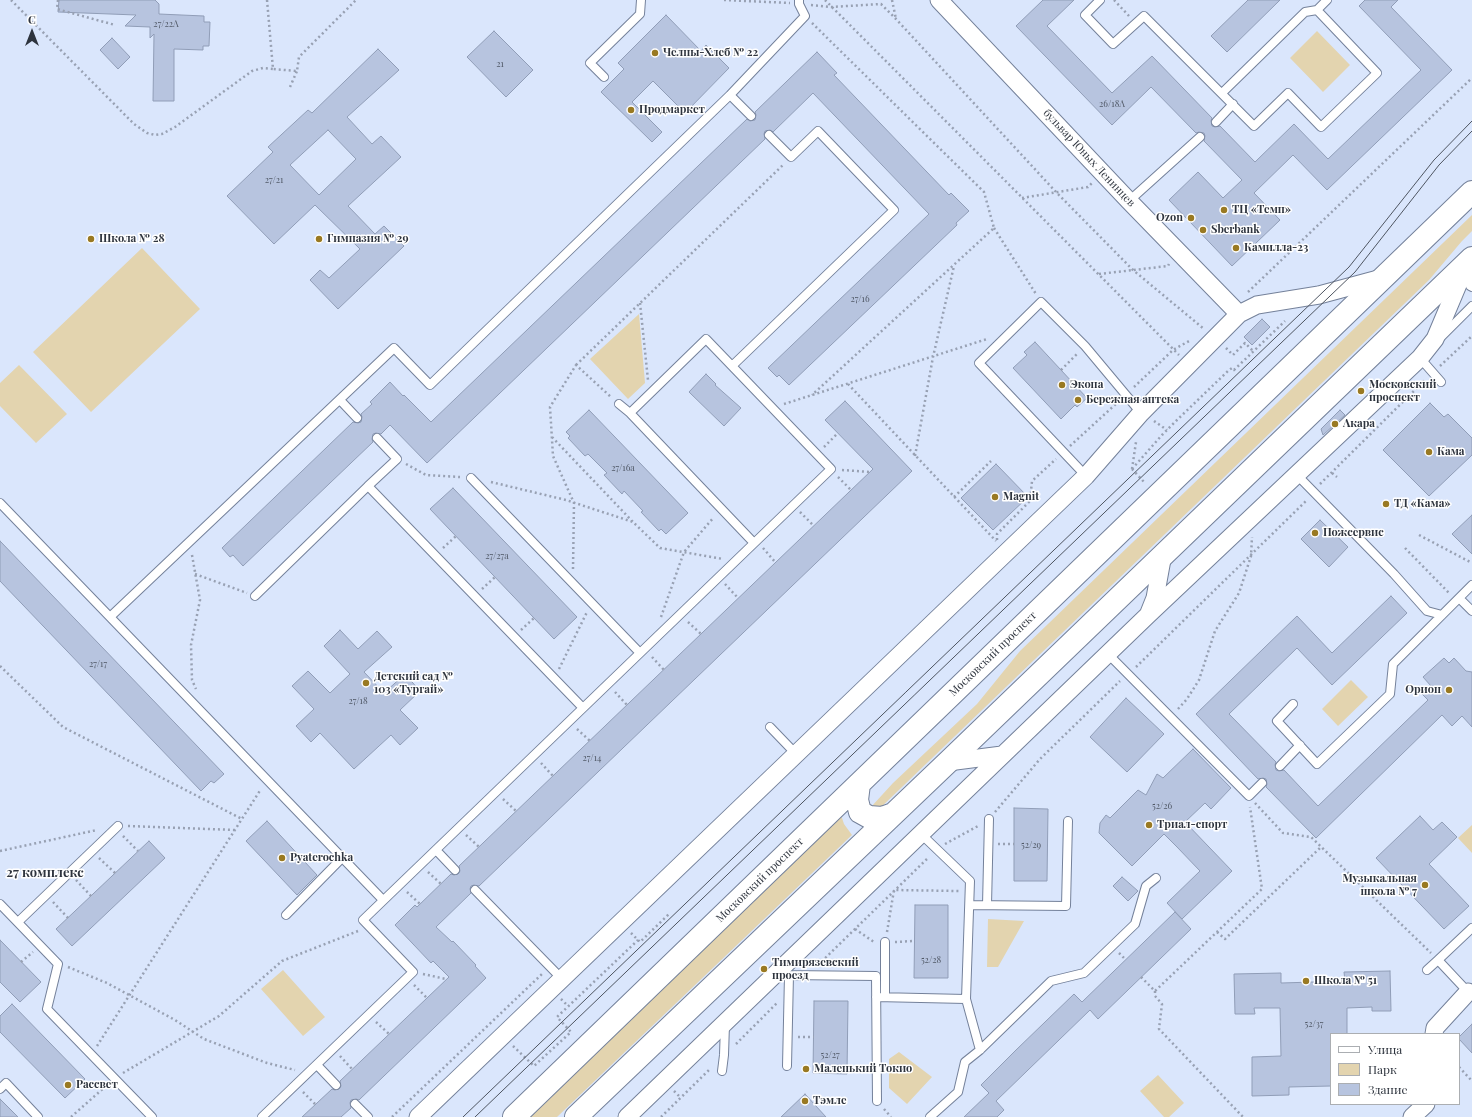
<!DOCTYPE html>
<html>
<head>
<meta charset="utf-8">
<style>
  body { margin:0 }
  #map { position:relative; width:1472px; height:1117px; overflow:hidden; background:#dae6fc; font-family:"Playfair Display",serif }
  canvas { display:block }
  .legend { position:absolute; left:1330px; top:1033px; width:130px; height:72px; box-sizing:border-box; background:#fff; border:1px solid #abaeb2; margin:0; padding:5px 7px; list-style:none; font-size:12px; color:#2e343e }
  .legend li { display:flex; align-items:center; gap:8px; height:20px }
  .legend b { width:20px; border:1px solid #abaeb2 }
  .north { position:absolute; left:12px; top:12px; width:40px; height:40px; -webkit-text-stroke:3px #fff; paint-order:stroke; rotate:0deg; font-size:11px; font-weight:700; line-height:16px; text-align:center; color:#2e343e }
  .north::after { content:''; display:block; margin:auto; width:14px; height:18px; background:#2e343e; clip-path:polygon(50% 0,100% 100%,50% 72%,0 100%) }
</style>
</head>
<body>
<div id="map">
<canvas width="1472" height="1117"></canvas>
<ul class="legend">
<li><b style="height:5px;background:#fff"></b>Улица</li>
<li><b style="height:11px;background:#e3d4af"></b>Парк</li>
<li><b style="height:11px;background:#b7c4df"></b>Здание</li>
</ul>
<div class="north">С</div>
</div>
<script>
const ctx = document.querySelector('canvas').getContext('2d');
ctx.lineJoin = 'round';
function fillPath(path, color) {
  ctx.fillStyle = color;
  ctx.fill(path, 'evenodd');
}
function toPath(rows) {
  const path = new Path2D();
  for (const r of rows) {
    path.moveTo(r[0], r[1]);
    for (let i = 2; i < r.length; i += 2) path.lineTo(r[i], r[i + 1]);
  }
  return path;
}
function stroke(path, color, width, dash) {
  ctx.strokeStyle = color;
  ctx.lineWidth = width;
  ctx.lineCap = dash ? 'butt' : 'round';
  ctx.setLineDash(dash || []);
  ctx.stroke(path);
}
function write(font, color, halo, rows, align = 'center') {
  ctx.font = font + ' "Playfair Display",serif';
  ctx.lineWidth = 3;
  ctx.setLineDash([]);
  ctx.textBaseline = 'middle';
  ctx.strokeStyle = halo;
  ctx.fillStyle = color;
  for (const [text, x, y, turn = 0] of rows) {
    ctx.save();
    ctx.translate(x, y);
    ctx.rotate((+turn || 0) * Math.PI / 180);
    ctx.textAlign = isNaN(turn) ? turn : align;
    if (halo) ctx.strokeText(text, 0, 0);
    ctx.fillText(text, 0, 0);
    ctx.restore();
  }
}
fillPath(toPath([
  [1317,31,1350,65,1323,92,1290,58],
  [1472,215,1472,231,1462,241,1429,280,875,813,871,807,893,783,977,704,1020,651],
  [142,248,200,309,91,412,33,352],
  [639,314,645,383,628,399,590,359],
  [19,365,67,414,36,443,0,406,0,383],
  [1351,680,1368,697,1338,726,1322,709],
  [841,815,844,824,852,835,557,1117,524,1117],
  [1472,825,1472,853,1458,838],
  [988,919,1024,921,998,967,987,967],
  [283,970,325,1017,303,1036,261,989],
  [899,1052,932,1077,907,1104,889,1088,889,1059],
  [1158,1075,1184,1103,1169,1117,1164,1117,1140,1091]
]), '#e3d4af');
const building = toPath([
  [59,0,155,0,159,4,159,14,204,16,204,22,210,22,209,46,203,46,203,50,174,49,174,101,153,101,154,34,150,38,150,27,125,26,136,15,58,12,59,0],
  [1043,0,1074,0,1047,26,1112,93,1152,56,1212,118,1211,121,1212,126,1215,127,1220,126,1255,162,1294,124,1328,159,1421,70,1359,6,1365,0,1398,0,1391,7,1452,70,1327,190,1293,155,1254,193,1280,220,1232,266,1169,200,1198,172,1223,198,1242,180,1204,141,1205,136,1204,133,1199,132,1196,133,1151,87,1112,125,1016,26,1043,0],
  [1248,0,1280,0,1227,52,1211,36,1248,0],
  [666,15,701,51,706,45,729,68,685,113,653,81,632,102,662,132,652,142,601,92,624,69,618,63,666,15],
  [494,31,533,70,506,97,467,57,494,31],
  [112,38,130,57,118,69,100,50,112,38],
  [378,49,399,70,347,117,372,144,381,136,401,157,348,206,375,234,384,226,404,246,338,309,310,280,320,270,329,278,360,249,315,205,274,244,227,196,273,152,268,147,308,110,312,113,378,49],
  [328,130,356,159,319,195,290,165,328,130],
  [817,52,837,73,834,75,949,195,951,193,969,211,956,223,957,225,789,385,779,375,777,377,768,368,929,214,813,93,773,132,770,130,765,131,764,134,765,139,427,463,390,425,381,434,376,433,373,434,372,439,373,442,243,566,233,555,230,557,222,548,353,422,358,423,361,422,362,417,361,414,372,404,370,402,390,382,403,396,404,395,431,422,747,119,750,121,755,120,756,115,755,112,817,52],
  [1262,319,1270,327,1252,345,1244,337,1262,319],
  [1035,342,1087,398,1077,407,1075,405,1061,419,1013,368,1027,355,1024,352,1035,342],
  [706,374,716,384,715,385,741,408,724,426,689,392,706,374],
  [845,401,912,471,479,886,474,885,471,886,470,889,471,893,436,927,452,942,453,941,476,965,475,966,486,978,359,1100,356,1099,351,1100,350,1103,351,1108,341,1117,302,1117,332,1089,335,1090,339,1089,341,1086,340,1081,449,977,433,961,431,963,395,925,415,905,417,907,451,874,454,875,458,874,460,871,459,866,873,469,825,420,845,401],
  [1430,403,1444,417,1448,414,1472,438,1472,455,1429,496,1383,450,1430,403],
  [589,410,688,513,666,534,661,529,659,531,641,512,643,511,624,491,622,494,604,475,607,473,588,454,585,456,568,438,570,436,566,432,589,410],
  [1340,410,1345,415,1323,435,1321,429,1340,410],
  [996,464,1028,497,993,530,961,498,996,464],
  [453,488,577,617,554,639,430,509,453,488],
  [1472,515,1472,554,1452,534,1472,515],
  [1320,520,1348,547,1329,567,1301,539,1320,520],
  [0,541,224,774,214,783,211,781,201,791,0,581,0,541],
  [1391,596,1407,613,1332,685,1297,648,1229,714,1276,762,1275,765,1276,770,1279,771,1284,770,1318,806,1428,700,1422,694,1431,686,1423,677,1444,658,1449,663,1454,658,1466,671,1472,672,1472,727,1462,716,1452,726,1442,715,1316,838,1266,787,1267,784,1266,779,1263,778,1258,779,1196,714,1297,616,1332,653,1391,596],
  [340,630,358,649,377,631,392,647,364,672,384,693,405,674,420,691,400,710,418,728,400,745,391,735,354,769,320,733,311,742,296,726,314,709,292,686,308,671,330,693,350,674,324,646,340,630],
  [1126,698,1164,734,1127,772,1090,737,1126,698],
  [1193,749,1231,788,1211,809,1205,803,1185,822,1232,871,1182,919,1167,903,1200,871,1177,847,1164,834,1132,866,1099,833,1100,823,1106,815,1110,818,1138,790,1146,795,1157,774,1163,778,1193,749],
  [1014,808,1048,809,1047,881,1014,881,1014,808],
  [1420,816,1433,830,1442,822,1457,837,1429,864,1469,906,1444,929,1376,858,1420,816],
  [267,821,317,875,297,895,246,841,267,821],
  [149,841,165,858,72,946,56,929,149,841],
  [1122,877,1138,891,1128,901,1113,886,1122,877],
  [915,905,948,905,948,978,914,978,915,905],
  [1175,912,1191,929,1098,1019,1090,1010,996,1101,1004,1110,997,1117,964,1117,989,1093,981,1085,1016,1050,1074,994,1082,1002,1175,912],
  [0,940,41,982,20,1002,0,982,0,940],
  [1390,971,1391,1011,1372,1011,1372,1007,1347,1008,1347,1034,1331,1034,1331,1086,1289,1087,1289,1095,1252,1096,1252,1057,1281,1056,1280,1008,1254,1008,1255,1014,1235,1014,1234,974,1281,973,1281,983,1345,981,1344,972,1390,971],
  [814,1001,848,1001,847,1074,813,1073,814,1001],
  [12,1004,85,1079,65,1098,0,1032,0,1016,12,1004],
  [1472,1024,1472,1053,1459,1039,1459,1037,1472,1024],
  [805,1094,826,1117,781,1117,805,1094],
  [0,1099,18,1117,0,1117,0,1099]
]);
fillPath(building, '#b7c4df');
stroke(building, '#909db7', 1);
const lane = toPath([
  [1100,0,1085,15,1113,44,1144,16,1254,126,1288,93,1321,127,1377,73,1317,10,1327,0],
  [604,77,590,63,640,14,641,0],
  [1222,93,1305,12,1317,10],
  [730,95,751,116],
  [1216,122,1233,104],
  [1129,201,1200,137],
  [1468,269,1470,286,1472,287],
  [1440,338,1472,306],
  [1422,356,1420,358,1441,382],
  [340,400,357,418],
  [619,404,630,413,754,543],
  [630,413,706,339,732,366],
  [377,438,397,459,368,486,583,708],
  [1297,475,1394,574,1427,611,1442,615],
  [1086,476,979,363,1041,302,1085,346,1141,413],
  [471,478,640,653],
  [0,503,383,900],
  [255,596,368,486],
  [1459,598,1472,611],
  [110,617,394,348,430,385,730,95,805,16,799,4,799,0],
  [1108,654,1249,796,1262,783],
  [1293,704,1277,721,1317,764,1390,694,1393,664,1472,585],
  [770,727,796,754],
  [1280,766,1300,745],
  [436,850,455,870],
  [475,890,562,979],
  [0,904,58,964,47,1009,152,1117],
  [970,905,1066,906,1068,821],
  [987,905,989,819],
  [286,915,342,858],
  [18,922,118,826],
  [1427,970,1438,960],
  [778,972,789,975,876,976,877,1101],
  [1469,993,1438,960,1472,928],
  [876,997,966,999,970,881,921,834],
  [885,997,885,942],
  [966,999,980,1050],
  [317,1065,336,1085],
  [787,1066,789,975],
  [722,1071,724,1055,725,1024],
  [0,1089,6,1083,38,1117],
  [355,1104,368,1117],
  [262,1117,413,972,363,920,831,469,732,366,894,210,818,131,791,157,769,135],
  [930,1117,958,1092,965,1062,980,1050,1051,981,1084,973,1135,924,1146,886,1156,878]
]);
const street = toPath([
  [939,0,1129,201,1239,314],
  [1149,613,1155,598,1163,554],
  [948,762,1002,755],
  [1434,1034,1435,1028,1468,992],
  [418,1117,1086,476,1141,413,1239,314,1257,305,1319,295,1382,278],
  [627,1117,1148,615,1420,358,1435,339,1465,268],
  [1412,1117,1426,1104]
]);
const secondary = toPath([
  [859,784,857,800,860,812,869,817,882,818,893,814],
  [514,1117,1472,192],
  [576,1117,948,762,1472,258]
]);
stroke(lane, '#74819a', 10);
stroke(street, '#74819a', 19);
stroke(secondary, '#74819a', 24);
stroke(toPath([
  [11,0,134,124,147,133,155,135,162,134,175,127,252,71,263,68,273,69],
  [58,0,57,9,115,25],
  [267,0,273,69,297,71,299,57,356,0],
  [724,0,790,3],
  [825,0,1179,355],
  [892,0,896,19],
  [1114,0,1129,16],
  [811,5,831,7,881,4,896,19,1056,192,1133,270,1204,329],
  [812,23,984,192,994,228,812,395],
  [290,87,297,71],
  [1022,198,1088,187,1092,183],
  [994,228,1036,294],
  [1099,274,1168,266,1169,264],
  [1248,292,1472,78],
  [640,303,648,380],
  [1226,348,1233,355,1245,343,1254,352],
  [576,365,784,164],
  [1440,366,1472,336],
  [1061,370,1077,354],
  [848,384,996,541],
  [1134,387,1173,350,1189,341],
  [784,404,987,339],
  [1154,421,1167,430],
  [552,437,633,522],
  [1070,446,1118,402],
  [824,447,838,433],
  [915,456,933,357,954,266],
  [406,464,426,475,460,477],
  [1132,469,1162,435,1177,420,1229,370,1232,368,1234,370,1285,321],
  [1132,469,1136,442],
  [1132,469,1144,482,1142,483],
  [842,470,870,472],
  [1332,473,1337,477],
  [838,477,851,490],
  [491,482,566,500,633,522,660,548,723,559],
  [1320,484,1426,379],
  [954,497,991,461],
  [800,512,814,526],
  [1419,535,1472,563],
  [997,540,997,534,1030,501,1032,481,1056,459],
  [443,548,456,536],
  [763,548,776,563],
  [1405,548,1450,594],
  [192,555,200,600,191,645,192,680,196,689],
  [573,569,574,503,553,456,550,407,576,365,611,397],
  [195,574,247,593],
  [725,584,738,598],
  [482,589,495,577],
  [661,617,684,552,714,517],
  [688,622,701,634],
  [521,630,534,618],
  [652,657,664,670],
  [0,666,63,727,242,819],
  [1136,667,1307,500],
  [559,669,587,612],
  [615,692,627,705],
  [1178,709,1187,699,1199,680,1215,631,1239,593,1251,556,1252,537],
  [577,729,590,741],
  [541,763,553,776],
  [503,799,516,811],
  [1255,803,1283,833,1311,837,1431,953],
  [995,812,1040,759,1120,681],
  [128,826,235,830],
  [466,835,479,847],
  [123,836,138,851],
  [945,844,978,826],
  [998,844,1014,844],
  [0,851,97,830],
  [99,858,115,873],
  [428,872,441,884],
  [76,880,91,896],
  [407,892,420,904],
  [53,902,68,918],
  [855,929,874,942],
  [887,932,894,890,959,891],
  [1217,932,1225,939,1321,847],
  [631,933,640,942,669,914],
  [895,942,914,941],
  [1119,953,1126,960],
  [21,962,33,952],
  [818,965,929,857],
  [68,967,107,983,175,1020,204,1039,267,1063,295,1070],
  [423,974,446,979],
  [1141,977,1155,991,1262,889,1250,807],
  [414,985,427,998],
  [1155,991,1155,996,1162,1004,1159,1029,1243,1117],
  [561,999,568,1006],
  [376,1022,389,1034],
  [798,1037,814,1037],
  [736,1044,778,1002],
  [97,1046,261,789],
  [513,1046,534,1066,571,1032,557,1017,638,940],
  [340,1056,352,1069],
  [1459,1067,1472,1081],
  [123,1073,219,1016,282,961,358,931],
  [674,1091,681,1098],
  [303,1092,315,1104],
  [884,1109,891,1117],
  [71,1117,106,1086],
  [392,1117,542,974],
  [661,1117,711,1068]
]), '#98a1b3', 2.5, [2, 3]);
stroke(lane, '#fff', 8);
stroke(street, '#fff', 17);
stroke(secondary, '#fff', 22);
stroke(toPath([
  [463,1117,1349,267,1434,160,1472,121],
  [475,1117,1355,272,1439,165,1472,131]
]), '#4e5561', 1);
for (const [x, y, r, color] of [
  [655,53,4,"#997922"],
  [631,110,4,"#997922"],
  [1224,210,4,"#997922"],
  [1191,218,4,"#997922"],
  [1203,230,4,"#997922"],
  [91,239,4,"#997922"],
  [319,239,4,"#997922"],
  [1236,248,4,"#997922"],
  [1062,385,4,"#997922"],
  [1361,391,4,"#997922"],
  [1078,400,4,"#997922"],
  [1335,424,4,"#997922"],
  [1429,452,4,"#997922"],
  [995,497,4,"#997922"],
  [1386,504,4,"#997922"],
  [1315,533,4,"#997922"],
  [366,683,4,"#997922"],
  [1449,690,4,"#997922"],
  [1149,825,4,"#997922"],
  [282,858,4,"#997922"],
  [1425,885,4,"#997922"],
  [764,969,4,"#997922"],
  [1306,981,4,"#997922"],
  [806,1069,4,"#997922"],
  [68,1085,4,"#997922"],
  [805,1101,4,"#997922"]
]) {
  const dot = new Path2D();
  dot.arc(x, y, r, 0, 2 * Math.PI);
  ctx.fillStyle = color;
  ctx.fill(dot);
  stroke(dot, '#fff', 1.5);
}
write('9px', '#505866', null, [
  ["27/22А",166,24],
  ["21",500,64],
  ["26/18А",1112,104],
  ["27/21",274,180],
  ["27/16",860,299],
  ["27/16а",623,468],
  ["27/27а",497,556],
  ["27/17",98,664],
  ["27/18",358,701],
  ["27/14",592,758],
  ["52/26",1162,806],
  ["52/29",1031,845],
  ["52/28",931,960],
  ["52/37",1314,1024],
  ["52/27",830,1055]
]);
write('bold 11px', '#2e343e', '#fff', [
  ["Челны-Хлеб № 22",663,53],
  ["Продмаркет",639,110],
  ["ТЦ «Темп»",1232,210],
  ["Ozon",1183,218,"right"],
  ["Sberbank",1211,230],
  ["Школа № 28",99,239],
  ["Гимназия № 29",327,239],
  ["Камилла-23",1244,248],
  ["Экона",1070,385],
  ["Московский",1369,385],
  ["проспект",1369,398],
  ["Бережная аптека",1086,400],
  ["Акара",1343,424],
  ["Кама",1437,452],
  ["Magnit",1003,497],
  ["ТД «Кама»",1394,504],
  ["Пожсервис",1323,533],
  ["Детский сад №",374,677],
  ["103 «Тургай»",374,690],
  ["Орион",1441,690,"right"],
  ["Триал-спорт",1157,825],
  ["Pyaterochka",290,858],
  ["Музыкальная",1417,879,"right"],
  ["школа № 7",1417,892,"right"],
  ["Тимирязевский",772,963],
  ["проезд",772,976],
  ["Школа № 51",1314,981],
  ["Маленький Токио",814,1069],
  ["Рассвет",76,1085],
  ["Тэмле",813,1101]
], 'left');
write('11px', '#2e343e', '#fff', [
  ["бульвар Юных Ленинцев",1089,158,47],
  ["Московский проспект",993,654,-44],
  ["Московский проспект",760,880,-44]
]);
write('bold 13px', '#2e343e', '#fff', [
  ["27 комплекс",45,873]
]);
</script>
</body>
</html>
